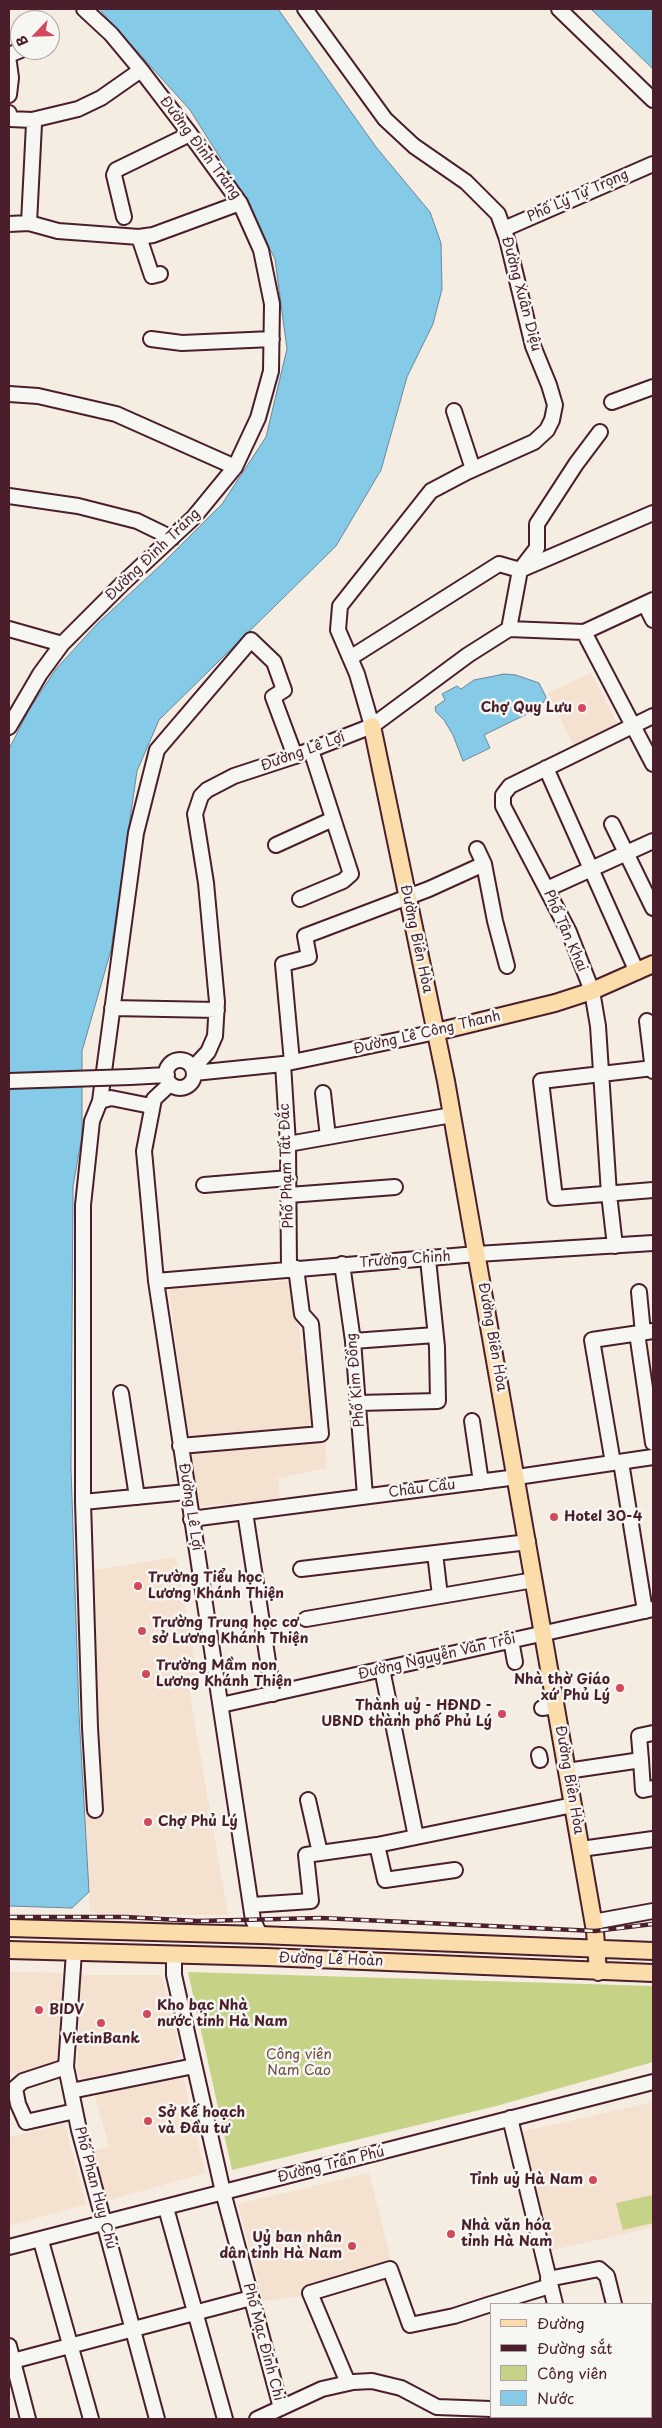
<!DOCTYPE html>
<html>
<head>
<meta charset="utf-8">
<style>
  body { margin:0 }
  #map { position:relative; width:662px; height:2428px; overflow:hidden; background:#f5ece2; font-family:"Playpen Sans",sans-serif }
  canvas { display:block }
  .frame { position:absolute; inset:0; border:10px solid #4a1f2b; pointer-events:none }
  .legend { position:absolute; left:490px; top:2303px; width:162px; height:115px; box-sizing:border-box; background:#f6f6f2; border:1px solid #b1a0a2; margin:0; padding:6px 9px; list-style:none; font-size:15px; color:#4a1f2b }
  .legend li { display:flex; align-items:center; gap:10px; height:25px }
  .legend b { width:25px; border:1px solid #b1a0a2 }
  .north { position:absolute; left:10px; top:10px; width:50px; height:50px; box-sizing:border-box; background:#f6f6f2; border:1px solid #b1a0a2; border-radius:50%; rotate:246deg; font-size:14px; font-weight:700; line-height:20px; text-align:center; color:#4a1f2b }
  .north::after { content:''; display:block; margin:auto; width:18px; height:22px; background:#d1495b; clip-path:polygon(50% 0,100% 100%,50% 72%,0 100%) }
</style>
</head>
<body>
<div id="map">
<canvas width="662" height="2428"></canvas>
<div class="frame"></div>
<ul class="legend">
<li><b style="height:6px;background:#fbddab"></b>Đường</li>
<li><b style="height:6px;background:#4a1f2b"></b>Đường sắt</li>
<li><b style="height:14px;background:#c6d286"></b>Công viên</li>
<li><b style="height:14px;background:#85cbe7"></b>Nước</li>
</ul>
<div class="north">B</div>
</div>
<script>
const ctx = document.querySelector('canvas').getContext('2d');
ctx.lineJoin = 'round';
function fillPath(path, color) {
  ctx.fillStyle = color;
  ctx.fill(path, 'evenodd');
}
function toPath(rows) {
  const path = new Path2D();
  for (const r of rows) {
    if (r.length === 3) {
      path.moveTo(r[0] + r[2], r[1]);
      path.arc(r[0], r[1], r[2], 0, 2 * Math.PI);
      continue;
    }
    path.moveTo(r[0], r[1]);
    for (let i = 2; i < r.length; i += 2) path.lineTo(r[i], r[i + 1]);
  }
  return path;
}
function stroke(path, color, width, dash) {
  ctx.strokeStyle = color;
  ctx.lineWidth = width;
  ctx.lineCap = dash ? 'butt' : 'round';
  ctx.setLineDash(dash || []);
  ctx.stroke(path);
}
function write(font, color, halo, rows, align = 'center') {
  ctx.font = font + ' "Playpen Sans",sans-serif';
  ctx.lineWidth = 5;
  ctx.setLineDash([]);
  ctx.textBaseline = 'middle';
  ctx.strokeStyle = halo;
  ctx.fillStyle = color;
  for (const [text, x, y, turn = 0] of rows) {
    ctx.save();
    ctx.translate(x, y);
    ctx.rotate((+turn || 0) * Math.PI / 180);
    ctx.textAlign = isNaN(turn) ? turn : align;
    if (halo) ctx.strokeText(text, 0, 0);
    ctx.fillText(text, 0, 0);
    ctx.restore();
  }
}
fillPath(toPath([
  [591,673,618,724,574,746,548,693],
  [293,1281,302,1356,320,1355,327,1468,278,1478,280,1499,195,1507,169,1286],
  [653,1336,653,1413,644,1337],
  [176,1557,199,1683,188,1685,228,1915,101,1915,90,1910,82,1758,97,1756,94,1570],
  [9,1972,62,1973,61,2060,22,2073,9,2073],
  [81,1975,162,1975,180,2054,174,2060,82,2079,77,2074],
  [183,2076,205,2173,106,2201,92,2151,109,2147,95,2096],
  [653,2102,653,2227,549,2251,521,2132],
  [65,2124,86,2204,9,2226,9,2137],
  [369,2173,396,2279,356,2289,263,2301,238,2204]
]), '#f4e1cf');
fillPath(toPath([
  [188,1972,653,1986,653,2062,496,2106,232,2170],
  [653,2195,653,2223,623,2230,616,2203]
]), '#c6d286');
const water = toPath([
  [99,9,278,9,376,147,430,212,441,243,442,289,433,324,407,377,381,470,336,546,159,720,137,771,111,950,82,1051,82,1136,73,1186,71,1467,79,1714,89,1892,72,1908,9,1906,9,749,29,710,56,669,98,623,163,563,222,504,266,437,287,349,275,259,236,183,190,110,99,9],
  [591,9,653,9,653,69,591,9],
  [504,674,516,675,539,683,546,697,544,702,537,709,484,735,490,748,463,761,453,735,444,720,436,712,435,707,445,700,442,694,457,686,461,689,474,680,504,674]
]);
fillPath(water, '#85cbe7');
stroke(water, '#6d869c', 1);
const minor = toPath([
  [305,9,385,119,414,146,466,182,498,214,507,239,533,346,549,385,555,405,552,420,547,430,534,442,467,472,431,491,340,606,338,630,357,674,372,726],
  [559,9,653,100],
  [9,55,21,50],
  [9,63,11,78,9,95],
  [9,113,10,119,32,120,34,124,29,223],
  [32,120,78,109,101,98,141,70],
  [124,217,114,175,116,170,190,134],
  [9,224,29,223,58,231,139,237,153,235,240,203],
  [504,229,653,164],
  [139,237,152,276,160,274],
  [151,339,182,343,272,339],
  [9,394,38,396,116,414,235,467],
  [612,402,653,387],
  [454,411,473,469],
  [9,496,78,506,137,521,172,538],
  [645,604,653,620],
  [9,629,62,644],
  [509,629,520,570,537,548,537,524,576,464,600,432],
  [584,632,653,764],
  [350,658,499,564,520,570,653,513],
  [9,727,40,674,62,644,123,583,194,517,235,467,258,418,271,371,272,304,261,250,240,203,190,134,141,70,111,34,84,9],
  [546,768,637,972],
  [612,824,653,908],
  [276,845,333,819],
  [477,849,484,864,495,921,507,966],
  [547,889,653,841],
  [300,899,343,881,351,874,311,750],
  [112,1008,217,1010],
  [647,1021,653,1071],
  [180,1074,14],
  [292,1062,283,964,309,957,305,936,429,889,484,864],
  [283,1064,288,1144,289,1268],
  [193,1068,208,1052,215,1036,217,1002,206,883,195,814,201,796,207,790,234,776,295,756,372,726,468,655,509,629,584,632,653,600],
  [653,1068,541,1081,555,1198,653,1190],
  [194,1073,283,1064,436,1032],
  [130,1077,167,1075],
  [170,1084,154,1099,144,1151,156,1281,253,1920,260,1935],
  [323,1093,328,1137],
  [100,1101,111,1098,151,1106],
  [288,1144,452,1115],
  [204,1185,289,1178],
  [289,1195,395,1187],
  [615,1246,609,1194,598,1026,592,991,569,932,503,806,503,795,510,786,653,716],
  [342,1264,353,1341,365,1496],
  [156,1281,477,1254,653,1243],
  [639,1292,643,1333],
  [637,1333,653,1443],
  [353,1341,435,1335],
  [121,1393,137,1497],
  [358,1403,438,1401,437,1347,428,1259],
  [472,1421,481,1482],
  [180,1446,321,1434,311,1324,302,1314,296,1268],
  [621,1462,645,1611],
  [613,1463,592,1340,653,1331],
  [83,1502,187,1492],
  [245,1512,273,1694],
  [191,1519,517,1477,653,1457],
  [435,1553,440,1596],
  [301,1569,528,1542],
  [306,1619,534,1580],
  [511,1640,515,1662],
  [382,1669,416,1837],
  [221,1705,653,1609],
  [542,1708,556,1706],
  [539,1755,540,1760],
  [641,1760,639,1736,653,1733],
  [567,1771,641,1760,643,1790,653,1788],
  [308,1800,320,1853],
  [95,1810,90,1728,83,1502,83,1205,92,1121,100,1101,136,833,157,750,251,640,274,662,284,690,273,697,295,756],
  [377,1845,385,1880,455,1870],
  [581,1849,653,1839],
  [252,1905,311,1901,306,1855,377,1845,573,1805],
  [593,1922,653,1911],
  [74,1952,66,2067,79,2130,157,2419],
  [174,1955,174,1975,223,2192,281,2408],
  [66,2067,23,2081,15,2088,18,2104,26,2122,75,2111],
  [71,2091,194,2066],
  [510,2118,555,2304],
  [166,2208,225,2419],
  [41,2241,91,2419],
  [9,2247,653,2082],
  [548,2279,599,2269,607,2276,614,2304],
  [491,2304,550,2286],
  [9,2346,28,2419],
  [651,2351,653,2350],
  [9,2362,251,2298],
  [348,2383,310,2293,390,2269,410,2325,454,2316,491,2304],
  [585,2417,586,2419],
  [257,2419,322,2389,353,2382,372,2381,401,2388,437,2407,491,2409]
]);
const major = toPath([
  [372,726,446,1081,595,1931,598,1972],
  [436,1032,555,1003,592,991,653,964],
  [9,1928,260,1935,653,1951],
  [9,1950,267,1957,653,1973]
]);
stroke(minor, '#4a1f2b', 18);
stroke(major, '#4a1f2b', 20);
stroke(minor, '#f6f6f2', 14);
stroke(major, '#fbddab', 16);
const rail = toPath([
  [9,1917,125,1917,198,1921,321,1918,595,1931,653,1924]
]);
stroke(rail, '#4a1f2b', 4.5);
stroke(rail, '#f6f6f2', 2.5, [8]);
const minorBridge = toPath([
  [9,1081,130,1077]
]);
stroke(minorBridge, '#4a1f2b', 18, []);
stroke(minorBridge, '#f6f6f2', 14);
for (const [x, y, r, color] of [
  [582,708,5,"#d1495b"],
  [554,1517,5,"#d1495b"],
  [138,1586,5,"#d1495b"],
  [142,1631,5,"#d1495b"],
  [146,1674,5,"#d1495b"],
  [620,1688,5,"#d1495b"],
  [502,1714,5,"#d1495b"],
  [148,1822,5,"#d1495b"],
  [39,2010,5,"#d1495b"],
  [147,2014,5,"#d1495b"],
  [101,2023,5,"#d1495b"],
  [148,2121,5,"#d1495b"],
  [593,2180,5,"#d1495b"],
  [451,2234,5,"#d1495b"],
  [352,2246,5,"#d1495b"]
]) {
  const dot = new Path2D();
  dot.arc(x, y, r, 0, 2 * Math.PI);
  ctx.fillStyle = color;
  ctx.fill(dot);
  stroke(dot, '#f6f6f2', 2);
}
write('14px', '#4a1f2b', '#f6f6f2', [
  ["Đường Đinh Tráng",200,148,53],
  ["Phố Lý Tự Trọng",578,196,-24],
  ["Đường Xuân Diệu",521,294,75],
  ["Đường Đinh Tráng",153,555,-44],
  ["Đường Lê Lợi",303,752,-20],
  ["Phố Tân Khai",565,931,66],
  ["Đường Biên Hòa",416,939,78],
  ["Đường Lê Công Thanh",427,1033,-13],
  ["Phố Phạm Tất Đắc",287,1166,-92],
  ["Trường Chinh",405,1260,-4],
  ["Đường Biên Hòa",492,1337,80],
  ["Phố Kim Đồng",356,1380,-95],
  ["Châu Cầu",422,1489,-7],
  ["Đường Lê Lợi",190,1507,81],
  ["Đường Nguyễn Văn Trỗi",437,1657,-13],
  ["Đường Biên Hòa",569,1780,80],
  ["Đường Lê Hoàn",331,1960,2],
  ["Đường Trần Phú",331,2165,-14],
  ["Phố Phan Huy Chú",95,2188,75],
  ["Phố Mạc Đĩnh Chi",263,2342,75]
]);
write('bold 14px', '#4a1f2b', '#f6f6f2', [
  ["Chợ Quy Lưu",572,708,"right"],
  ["Hotel 30-4",564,1517],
  ["Trường Tiểu học",148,1578],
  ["Lương Khánh Thiện",148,1594],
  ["Trường Trung học cơ",152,1623],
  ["sở Lương Khánh Thiện",152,1639],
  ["Trường Mầm non",156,1666],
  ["Lương Khánh Thiện",156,1682],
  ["Nhà thờ Giáo",610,1680,"right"],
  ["xứ Phủ Lý",610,1696,"right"],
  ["Thành uỷ - HĐND -",492,1706,"right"],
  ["UBND thành phố Phủ Lý",492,1722,"right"],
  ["Chợ Phủ Lý",158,1822],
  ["Kho bạc Nhà",157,2006],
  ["nước tỉnh Hà Nam",157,2022],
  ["BIDV",49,2010],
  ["VietinBank",101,2039,"center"],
  ["Sở Kế hoạch",158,2113],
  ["và Đầu tư",158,2129],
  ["Tỉnh uỷ Hà Nam",583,2180,"right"],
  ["Nhà văn hóa",461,2226],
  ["tỉnh Hà Nam",461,2242],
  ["Uỷ ban nhân",342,2238,"right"],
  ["dân tỉnh Hà Nam",342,2254,"right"]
], 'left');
write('14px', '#694c42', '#f6f6f2', [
  ["Công viên",299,2055],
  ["Nam Cao",299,2071]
]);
</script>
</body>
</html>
